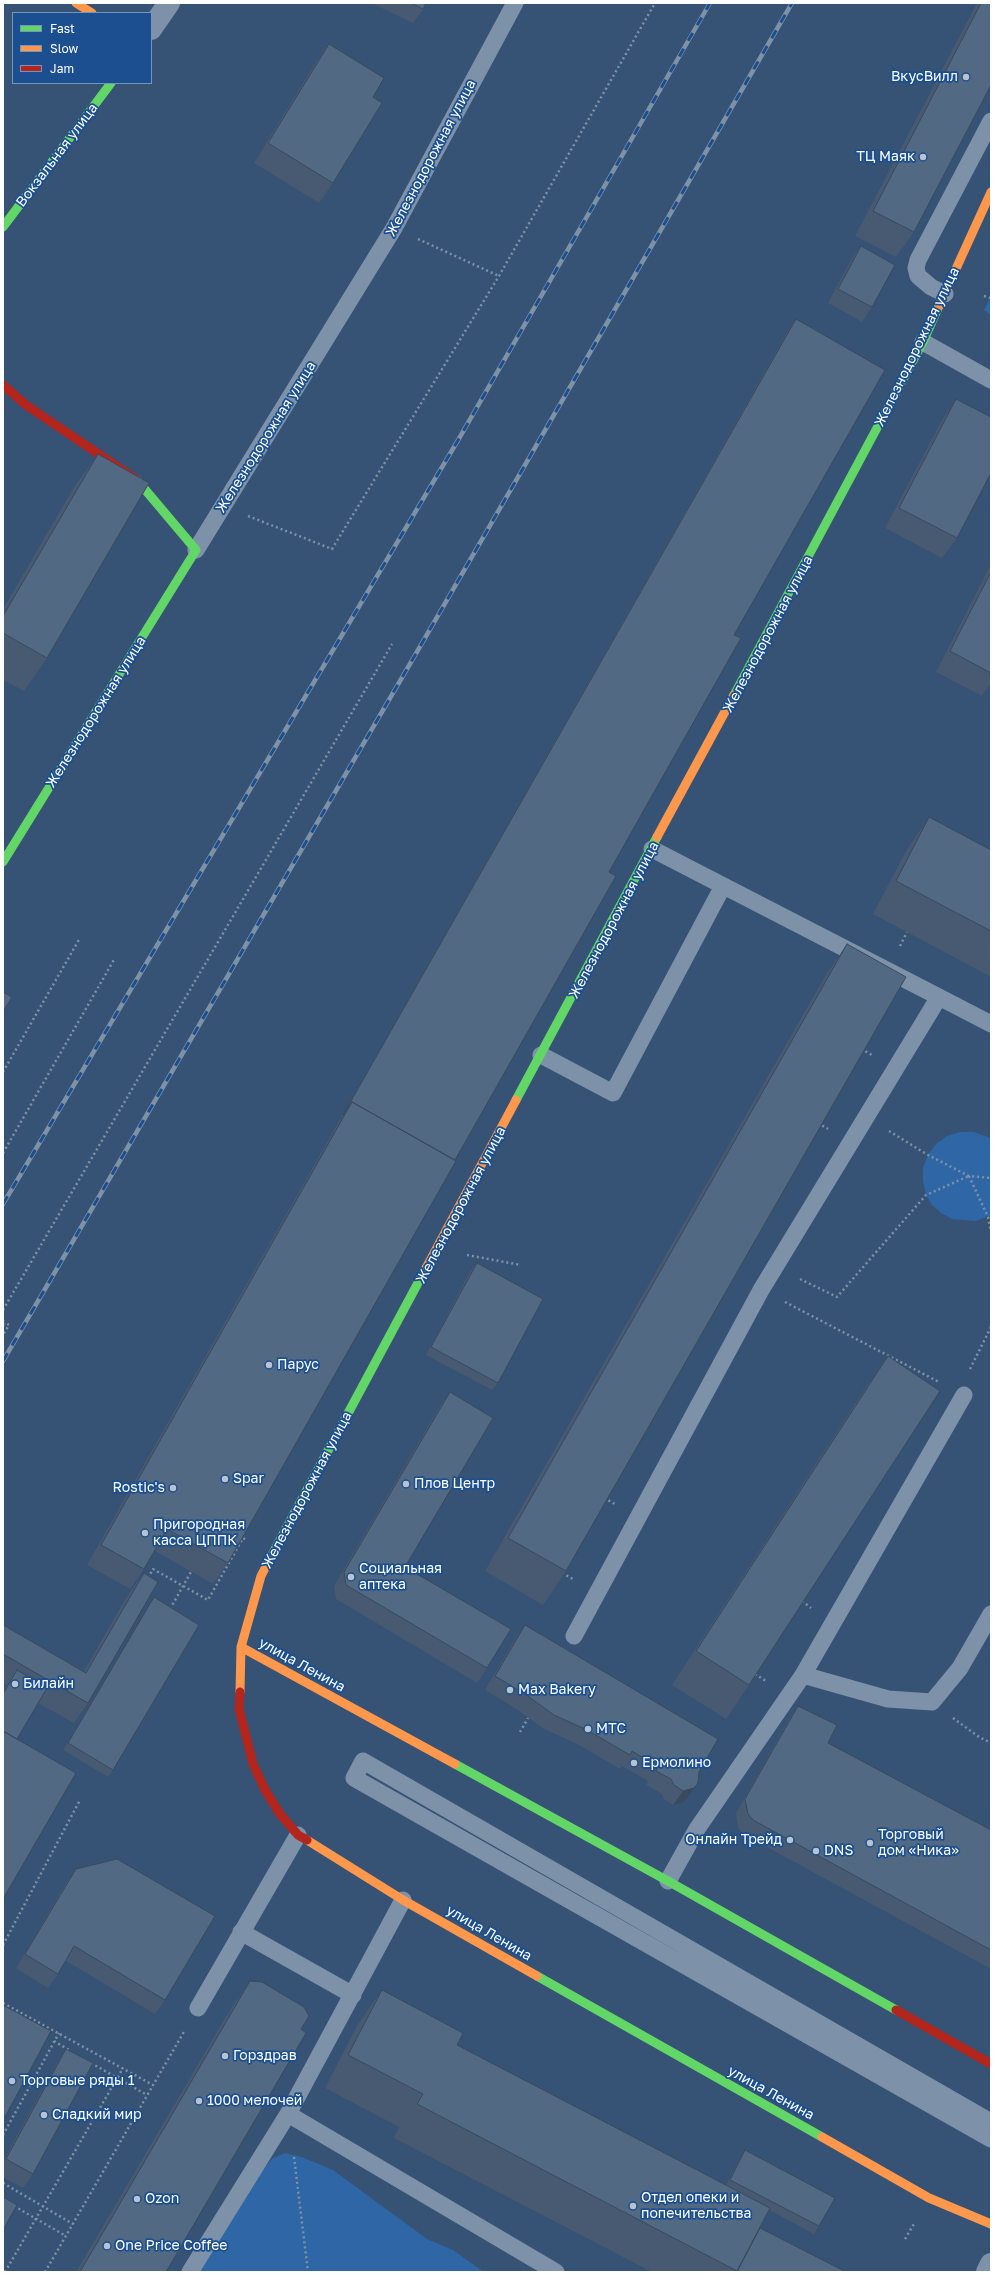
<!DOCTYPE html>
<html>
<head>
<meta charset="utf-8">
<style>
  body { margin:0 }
  #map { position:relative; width:994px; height:2275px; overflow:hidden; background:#365274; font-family:"Golos Text",sans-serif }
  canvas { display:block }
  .frame { position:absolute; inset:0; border:4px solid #fff; pointer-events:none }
  .legend { position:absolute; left:12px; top:12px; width:140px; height:72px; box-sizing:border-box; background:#1b4f8f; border:1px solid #7695bc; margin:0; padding:5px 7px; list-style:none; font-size:12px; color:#fff }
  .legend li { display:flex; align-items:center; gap:8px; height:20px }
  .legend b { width:20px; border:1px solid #7695bc }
</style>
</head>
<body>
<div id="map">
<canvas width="994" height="2275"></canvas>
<div class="frame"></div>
<ul class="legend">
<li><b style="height:5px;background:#63d668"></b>Fast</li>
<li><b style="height:5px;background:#ff974d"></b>Slow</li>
<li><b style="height:5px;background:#b3261e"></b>Jam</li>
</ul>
</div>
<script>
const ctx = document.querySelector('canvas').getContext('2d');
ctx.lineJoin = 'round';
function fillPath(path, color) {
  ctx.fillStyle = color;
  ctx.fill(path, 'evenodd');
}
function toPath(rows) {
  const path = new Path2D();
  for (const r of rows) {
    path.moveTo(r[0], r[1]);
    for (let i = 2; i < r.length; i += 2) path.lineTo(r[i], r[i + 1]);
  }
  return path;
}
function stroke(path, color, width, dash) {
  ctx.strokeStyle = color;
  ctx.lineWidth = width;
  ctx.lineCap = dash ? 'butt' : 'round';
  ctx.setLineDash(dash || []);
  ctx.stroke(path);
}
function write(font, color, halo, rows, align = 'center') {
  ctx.font = font + ' "Golos Text",sans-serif';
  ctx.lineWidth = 3.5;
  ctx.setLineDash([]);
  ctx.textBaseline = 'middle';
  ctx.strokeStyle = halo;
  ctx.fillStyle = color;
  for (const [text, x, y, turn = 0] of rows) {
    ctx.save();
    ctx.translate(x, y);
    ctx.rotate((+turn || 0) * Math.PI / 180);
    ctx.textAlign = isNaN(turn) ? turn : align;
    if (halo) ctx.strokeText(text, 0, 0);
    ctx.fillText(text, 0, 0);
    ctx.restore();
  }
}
fillPath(toPath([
  [991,296,991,315,984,310],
  [960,1132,974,1132,991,1138,991,1215,976,1221,952,1219,941,1213,932,1205,926,1195,923,1181,923,1168,928,1155,936,1144,947,1136],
  [285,2153,302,2157,333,2170,427,2239,453,2250,484,2272,200,2272,259,2174,273,2158]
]), '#2f66a5');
stroke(toPath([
  [418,239,499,276],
  [984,296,991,298],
  [248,516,332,549,499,276,655,3],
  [900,946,907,932],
  [861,1049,872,1055],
  [3,1072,80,938],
  [818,1123,828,1129],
  [889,1131,928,1155,969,1176,991,1178],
  [3,1153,115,958],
  [969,1176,988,1217,991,1232],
  [467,1255,521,1265],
  [800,1279,837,1297,926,1195,969,1176],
  [785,1302,939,1382],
  [3,1310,392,644],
  [3,1321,9,1325,3,1335],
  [970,1369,991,1327],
  [604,1498,615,1504],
  [562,1573,573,1579],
  [148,1578,153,1569,208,1600,243,1538,246,1540],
  [802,1601,811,1608],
  [170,1609,191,1572],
  [755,1674,766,1681],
  [953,1718,979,1737,991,1743],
  [520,1732,528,1718],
  [3,1945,80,1800],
  [3,2003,153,2085],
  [54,2041,69,2050],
  [91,2063,147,2095],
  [3,2135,59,2033],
  [294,2157,308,2272],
  [3,2183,73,2224],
  [14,2206,66,2236],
  [905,2239,914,2224],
  [5,2272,123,2068],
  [45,2272,185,2030]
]), '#7d92a8', 2.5, [2, 3]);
stroke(toPath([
  [945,294,931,287,918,276,916,268,918,260,991,121],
  [923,342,991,380],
  [196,550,394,228,515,3],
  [939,997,991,1024],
  [541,1055,613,1093,723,886],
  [574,1636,761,1290,939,997,652,849],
  [803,1675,888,1699,932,1702,960,1668,991,1614],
  [668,1881,697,1829,803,1675,964,1395],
  [241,1932,353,1995],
  [198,2008,298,1835],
  [288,2114,556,2272],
  [991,2122,363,1761,354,1778,991,2139],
  [190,2272,288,2114,403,1900]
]), '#7d92a8', 17);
stroke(toPath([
  [151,29,169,3],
  [987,2272,991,2264]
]), '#7d92a8', 22);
stroke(toPath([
  [3,227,111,83],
  [734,695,923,342,939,306],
  [3,862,196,550,137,480],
  [516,1100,657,837],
  [272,1555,426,1268],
  [455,1764,668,1881,896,2010],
  [537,1976,822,2137]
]), '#63d668', 9);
stroke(toPath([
  [76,3,92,13],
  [939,306,991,192],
  [657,837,734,695],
  [426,1268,516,1100],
  [241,1647,455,1764],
  [240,1692,241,1647,261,1576,272,1555],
  [307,1840,403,1900,537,1976],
  [822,2137,929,2198,991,2224]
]), '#ff974d', 9);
stroke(toPath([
  [3,385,26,405,137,480],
  [240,1692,239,1709,253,1764,265,1790,280,1814,298,1835,307,1840],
  [896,2010,991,2064]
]), '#b3261e', 9);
const rail = toPath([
  [3,1204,457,442,710,3],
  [3,1361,414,657,792,3]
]);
stroke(rail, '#7e92a7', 4.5);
stroke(rail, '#1b4f8f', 3, [9]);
fillPath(toPath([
  [371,3,426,3,423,9,413,23],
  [977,3,991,3,914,232,896,257,855,236],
  [329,44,373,97,333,183,319,203,254,163,314,65],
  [861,246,872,307,862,322,828,303,851,260],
  [796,319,734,635,609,872,455,1160,228,1563,213,1584,155,1551,144,1569,130,1589,87,1565,790,327],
  [956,399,957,538,942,558,885,528,942,420],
  [98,454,47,658,24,691,3,680,3,609,74,487],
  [991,564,991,683,982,696,936,672],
  [929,817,991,850,991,977,873,914,906,851],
  [847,944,566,1571,543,1605,485,1571,824,978],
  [477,1263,498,1383,492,1390,426,1355,471,1270],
  [888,1356,749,1685,726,1719,672,1685,864,1390],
  [450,1392,405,1567,487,1668,477,1683,336,1599,334,1586,440,1406],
  [144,1573,88,1703,74,1723,38,1703,17,1739,3,1899,3,1691,7,1685,3,1682,3,1625,84,1671,129,1593],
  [154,1597,113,1770,108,1777,63,1750,149,1605],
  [525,1625,699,1772,688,1797,684,1802,673,1805,664,1799,662,1794,646,1785,648,1781,622,1766,620,1769,577,1744,544,1729,515,1708,485,1690,515,1639],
  [798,1706,828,1743,991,1830,991,1969,743,1834,738,1828,736,1813,788,1721],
  [76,1869,165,2000,155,2014,66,1961,58,1974,48,1988,16,1968,66,1883],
  [250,1981,301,2029,166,2272,76,2272,227,2015],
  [382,1990,457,2045,726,2185,740,2158,745,2150,819,2226,814,2234,769,2210,760,2228,846,2272,652,2272,394,2138,399,2127,325,2088,358,2024],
  [66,2049,33,2174,23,2188,3,2177,3,2161,57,2063]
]), '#475a72');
fillPath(toPath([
  [698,1783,684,1802,673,1805,683,1791]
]), '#394a5c');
const building = toPath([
  [411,3,426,3,423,9,411,3],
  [981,3,991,3,991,85,914,232,873,211,981,3],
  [329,44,384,78,373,97,382,103,333,183,268,143,329,44],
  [861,246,895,265,872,307,838,289,861,246],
  [796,319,885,370,734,635,741,638,609,872,616,876,455,1160,352,1102,343,1115,796,319],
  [956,399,991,417,991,473,957,538,899,508,956,399],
  [98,454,149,483,47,658,3,633,3,616,98,454],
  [991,572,991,673,950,651,991,572],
  [929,817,991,850,991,931,896,881,929,817],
  [847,944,906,977,566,1571,508,1538,847,944],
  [3,992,12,997,3,1012,3,992],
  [352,1102,456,1161,228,1563,167,1529,144,1569,101,1545,352,1102],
  [477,1263,543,1299,498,1383,431,1347,477,1263],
  [3,1321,7,1323,3,1331,3,1321],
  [888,1356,940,1391,749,1685,696,1651,888,1356],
  [450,1392,493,1418,405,1567,511,1629,487,1668,346,1585,344,1572,450,1392],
  [144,1573,158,1582,88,1703,3,1654,3,1625,86,1673,144,1573],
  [154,1597,199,1625,113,1770,68,1743,154,1597],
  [525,1625,718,1739,699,1772,698,1783,694,1788,683,1791,674,1785,671,1779,656,1771,658,1767,632,1751,630,1755,587,1730,554,1715,525,1694,495,1676,525,1625],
  [17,1670,47,1688,17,1739,3,1731,3,1694,17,1670],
  [798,1706,837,1725,828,1743,991,1830,991,1950,753,1820,748,1814,745,1799,798,1706],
  [3,1731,76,1773,3,1899,3,1731],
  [117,1859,215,1916,165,2000,74,1946,58,1974,25,1954,76,1869,117,1859],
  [250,1981,262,1982,304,2007,309,2016,301,2029,306,2033,166,2272,80,2272,250,1981],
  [382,1990,463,2033,457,2045,770,2208,737,2271,417,2104,423,2094,348,2055,382,1990],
  [3,2005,51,2031,5,2117,3,2115,3,2005],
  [66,2049,93,2063,33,2174,6,2159,66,2049],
  [745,2150,835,2198,819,2226,730,2180,745,2150],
  [3,2197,17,2205,3,2230,3,2197],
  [760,2228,846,2272,737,2272,760,2228]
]);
fillPath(building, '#526984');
stroke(building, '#394a5c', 1);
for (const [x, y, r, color] of [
  [966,77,4,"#b9c2ce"],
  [923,157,4,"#b9c2ce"],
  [269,1365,4,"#b9c2ce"],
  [225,1479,4,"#b9c2ce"],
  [406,1484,4,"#b9c2ce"],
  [173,1488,4,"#b9c2ce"],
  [145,1533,4,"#b9c2ce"],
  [351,1577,4,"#b9c2ce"],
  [15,1684,4,"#b9c2ce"],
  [510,1690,4,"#b9c2ce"],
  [588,1729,4,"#b9c2ce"],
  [634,1763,4,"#b9c2ce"],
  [790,1840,4,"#b9c2ce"],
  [870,1843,4,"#b9c2ce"],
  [816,1851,4,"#b9c2ce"],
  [225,2056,4,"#b9c2ce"],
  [12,2081,4,"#b9c2ce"],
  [199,2101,4,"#b9c2ce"],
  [44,2115,4,"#b9c2ce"],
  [137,2199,4,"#b9c2ce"],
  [633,2206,4,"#b9c2ce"],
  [107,2246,4,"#b9c2ce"]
]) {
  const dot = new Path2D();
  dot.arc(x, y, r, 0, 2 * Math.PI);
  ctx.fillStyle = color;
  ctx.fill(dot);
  stroke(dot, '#1b4f8f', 1.5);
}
write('14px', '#fff', '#1b4f8f', [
  ["ВкусВилл",958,77,"right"],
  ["ТЦ Маяк",915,157,"right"],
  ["Парус",277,1365],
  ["Spar",233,1479],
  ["Плов Центр",414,1484],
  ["Rostic's",165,1488,"right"],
  ["Пригородная",153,1525],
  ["касса ЦППК",153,1541],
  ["Социальная",359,1569],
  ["аптека",359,1585],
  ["Билайн",23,1684],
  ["Max Bakery",518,1690],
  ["МТС",596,1729],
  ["Ермолино",642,1763],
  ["Торговый",878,1835],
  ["дом «Ника»",878,1851],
  ["Онлайн Трейд",782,1840,"right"],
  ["DNS",824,1851],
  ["Горздрав",233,2056],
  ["Торговые ряды 1",20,2081],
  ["1000 мелочей",207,2101],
  ["Сладкий мир",52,2115],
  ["Отдел опеки и",641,2198],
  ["попечительства",641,2214],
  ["Ozon",145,2199],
  ["One Price Coffee",115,2246]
], 'left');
write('14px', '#fff', '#1b4f8f', [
  ["Вокзальная улица",57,155,-53],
  ["Железнодорожная улица",431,158,-62],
  ["Железнодорожная улица",917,347,-64],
  ["Железнодорожная улица",266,437,-58],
  ["Железнодорожная улица",768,634,-62],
  ["Железнодорожная улица",96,712,-58],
  ["Железнодорожная улица",614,920,-62],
  ["Железнодорожная улица",461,1205,-62],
  ["Железнодорожная улица",307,1490,-62],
  ["улица Ленина",302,1665,29],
  ["улица Ленина",489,1933,30],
  ["улица Ленина",771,2093,29]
]);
</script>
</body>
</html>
